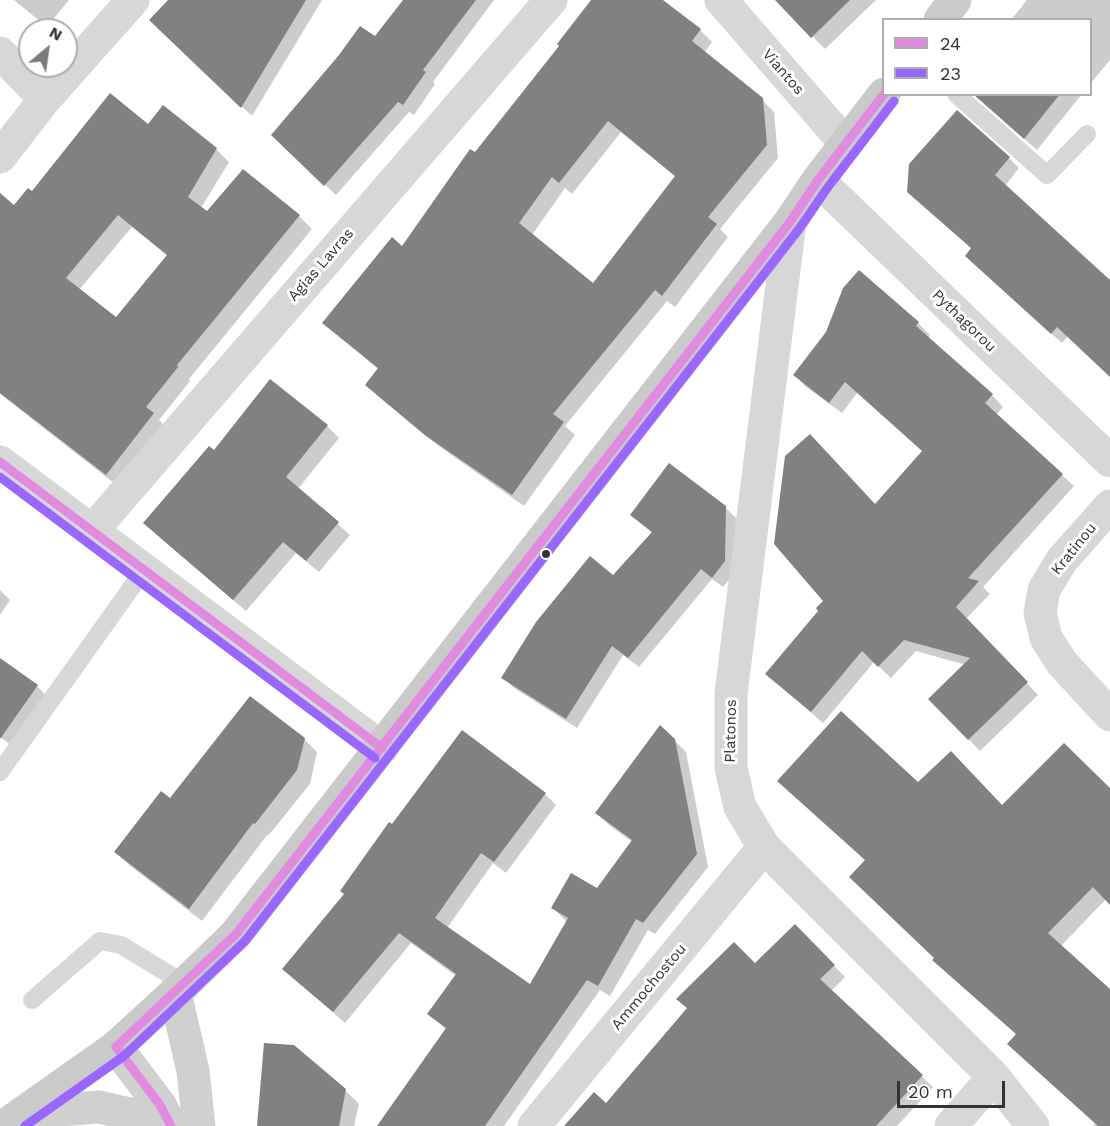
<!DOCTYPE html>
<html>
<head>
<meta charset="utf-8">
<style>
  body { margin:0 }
  #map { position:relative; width:1110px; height:1126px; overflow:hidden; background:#fff; font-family:"Work Sans",sans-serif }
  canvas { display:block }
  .legend { position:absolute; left:882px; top:18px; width:210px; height:78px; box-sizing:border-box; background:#fff; border:2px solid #adadad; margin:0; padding:8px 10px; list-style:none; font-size:18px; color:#333 }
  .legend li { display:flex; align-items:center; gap:12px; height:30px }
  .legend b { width:30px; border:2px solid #adadad }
  .north { position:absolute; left:18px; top:18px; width:60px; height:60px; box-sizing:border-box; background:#fff; border:2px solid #adadad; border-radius:50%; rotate:29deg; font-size:16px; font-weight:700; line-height:24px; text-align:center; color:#333 }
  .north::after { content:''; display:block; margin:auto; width:21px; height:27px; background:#7a7a7a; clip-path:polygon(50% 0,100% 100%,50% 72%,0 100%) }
  .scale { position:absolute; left:897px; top:1081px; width:108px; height:27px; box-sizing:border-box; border:3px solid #333; border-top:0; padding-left:8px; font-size:18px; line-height:21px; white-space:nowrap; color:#333; -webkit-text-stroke:4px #fff; paint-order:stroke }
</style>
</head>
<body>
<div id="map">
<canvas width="1110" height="1126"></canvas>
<ul class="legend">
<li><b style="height:8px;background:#e08ae0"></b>24</li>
<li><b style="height:8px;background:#96f"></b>23</li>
</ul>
<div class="north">N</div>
<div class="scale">20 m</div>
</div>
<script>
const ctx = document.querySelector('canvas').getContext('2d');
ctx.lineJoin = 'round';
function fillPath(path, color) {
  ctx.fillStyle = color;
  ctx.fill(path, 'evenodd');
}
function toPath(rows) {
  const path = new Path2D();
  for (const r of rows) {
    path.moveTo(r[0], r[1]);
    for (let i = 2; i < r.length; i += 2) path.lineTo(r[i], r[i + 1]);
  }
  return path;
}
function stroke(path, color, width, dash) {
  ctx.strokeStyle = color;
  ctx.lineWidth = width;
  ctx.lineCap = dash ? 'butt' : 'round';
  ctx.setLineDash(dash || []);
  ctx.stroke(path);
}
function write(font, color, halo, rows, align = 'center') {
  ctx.font = font + ' "Work Sans",sans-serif';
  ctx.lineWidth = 6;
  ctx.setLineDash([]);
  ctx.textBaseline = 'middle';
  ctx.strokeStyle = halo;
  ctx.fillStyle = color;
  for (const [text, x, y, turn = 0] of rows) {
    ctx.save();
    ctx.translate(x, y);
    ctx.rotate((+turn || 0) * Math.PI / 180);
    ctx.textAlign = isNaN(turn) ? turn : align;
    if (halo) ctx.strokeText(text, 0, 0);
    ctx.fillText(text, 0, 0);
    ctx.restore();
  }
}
fillPath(toPath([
  [14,0,69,0,47,27],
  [171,0,322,0,252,116,161,30],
  [405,0,494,0,433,82,435,84,414,115,409,112,336,195,283,146,375,39],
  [593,0,661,0,700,30,712,42,704,53,762,100,774,112,778,158,720,229,728,237,675,307,667,301,565,426,575,435,524,506,440,447,379,397,367,385,379,370,324,323,403,248,561,46],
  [621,132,676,177,593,286,532,235,565,188,572,194],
  [777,0,876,0,825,49],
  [1027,0,1110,0,1110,60,1090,84,1090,20,1011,20],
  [971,94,1082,94,1037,150,977,97],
  [148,126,216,149,229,162,201,208,207,213,299,216,312,229,189,379,190,381,159,420,166,427,119,487,0,394,0,204,14,207,32,193],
  [132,227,168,256,116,319,79,290],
  [1009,158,1019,168,1005,186,1108,280,1110,278,1110,376,1068,336,1062,343,977,266,973,249,920,202],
  [859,272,918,323,930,335,928,338,992,395,1003,407,996,415,1074,486,983,587,990,594,966,619,1038,695,980,751,930,699,966,665,916,651,891,678,874,662,823,723,767,674,820,611,875,506,924,451,858,392,842,413,806,387,795,375,827,333],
  [327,426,339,438,298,489,350,535,319,572,296,553,246,611,157,535,214,452],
  [725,507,736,518,735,572,723,587,712,579,639,667,623,655,577,728,514,688,503,677,614,577,652,533,632,515],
  [0,590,10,600,0,615],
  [0,660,37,686,49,699,15,748,0,737],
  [304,739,317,752,310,784,268,836,267,835,202,921,129,865,116,852,170,800],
  [674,740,686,752,708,867,655,934,648,930,610,996,600,990,504,1126,379,1126,447,1030,429,1014,456,976,411,943,345,1023,284,969,346,894,392,826,545,794,556,805,506,873,493,863,447,928,531,986,567,922,553,908,597,890,632,842,609,825,597,813],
  [918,784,1002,807,1110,790,1110,902,1106,899,1061,946,1110,991,1110,1126,1093,1126,1095,1123,1017,1035,936,958,867,861],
  [795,926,845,977,831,991,933,1087,897,1126,578,1126,606,1105,688,1009,678,999,755,965],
  [345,1090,359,1104,354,1126,259,1126]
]), '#0003');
fillPath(toPath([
  [168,0,306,0,241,108,149,20],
  [403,0,476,0,423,70,426,72,403,105,398,102,324,186,271,135,339,55,360,26,375,36],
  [591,0,663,0,701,29,692,41,763,98,767,145,708,217,717,224,662,296,655,290,553,414,564,422,512,495,426,436,365,385,378,368,322,323,392,237,402,246,470,149,475,152,559,46,557,44],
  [608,121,675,176,593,283,519,223,552,177,559,183],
  [775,0,850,0,811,38],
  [110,93,148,124,163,105,217,148,188,197,207,211,243,169,300,215,177,365,178,367,146,407,154,413,106,475,0,393,0,193,14,205,28,188,32,191],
  [118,215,167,255,116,317,66,278],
  [973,94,1060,94,1024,139],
  [957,110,1010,157,995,175,1110,280,1110,377,1057,327,1051,334,965,256,971,248,907,192,909,164],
  [859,270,919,322,916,326,993,394,985,403,1063,474,968,578,979,581,956,607,1028,682,968,740,928,699,970,658,904,640,878,667,862,651,811,712,765,674,818,611,816,608,823,601,774,544,785,456,810,434,875,504,922,451,845,382,829,403,793,375,826,332,843,288],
  [270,379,328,425,286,477,339,522,306,561,283,542,233,600,143,523,209,446,214,450],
  [669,463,726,506,725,561,712,578,701,569,628,658,612,646,566,719,501,678,536,622,590,556,613,575,652,532,630,515],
  [0,658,38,685,0,739],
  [250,696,305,738,297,770,255,824,253,823,189,909,114,852,161,791,170,798],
  [841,711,918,782,951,751,1002,805,1064,743,1110,788,1110,905,1093,887,1048,933,1110,989,1110,1126,1098,1126,1007,1044,1016,1034,932,960,934,958,849,877,865,860,777,781],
  [660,725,675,739,697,854,643,923,636,919,598,986,587,980,485,1126,377,1126,446,1028,427,1014,456,974,399,933,333,1012,282,969,344,894,340,891,389,822,392,824,462,730,546,793,494,862,481,853,435,918,530,984,568,918,551,908,571,873,597,888,632,840,595,813],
  [795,924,835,965,820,979,923,1075,876,1126,564,1126,594,1092,606,1103,687,1008,676,999,734,942,755,963],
  [264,1043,294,1045,346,1089,339,1126,257,1126]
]), '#818181');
stroke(toPath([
  [956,94,1047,175,1087,134],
  [0,772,144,570],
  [32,1000,100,941,121,945,185,984]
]), '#d7d7d7', 18);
stroke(toPath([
  [721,0,845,143],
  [0,53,45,99],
  [0,157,45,99,133,0],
  [818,180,1110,461],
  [790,222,731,694,731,768,740,807,764,847,994,1077,1033,1126],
  [0,462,382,748],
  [1110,506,1062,560,1044,590,1040,613,1046,638,1062,663,1110,715],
  [92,531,551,0],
  [534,1126,764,847],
  [951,1126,994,1077]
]), '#d7d7d7', 33);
stroke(toPath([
  [175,993,193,1071,199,1126],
  [116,1047,160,1105,171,1126],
  [23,1113,99,1107,139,1116,158,1126]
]), '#d0d0d0', 33);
stroke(toPath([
  [940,20,955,0],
  [4,1126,116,1047,175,993,236,934,790,222,818,180,884,94]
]), '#cacaca', 33);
stroke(toPath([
  [0,462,382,748],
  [171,1126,160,1105,116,1047,236,934,790,222,818,180,884,94]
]), '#e08ae0', 9);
stroke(toPath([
  [0,477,375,758],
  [25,1126,124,1056,245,941,799,229,828,187,894,101]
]), '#96f', 9);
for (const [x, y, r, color] of [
  [546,554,5,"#333"]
]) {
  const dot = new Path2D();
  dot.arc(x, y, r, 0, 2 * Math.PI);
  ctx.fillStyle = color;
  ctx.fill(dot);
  stroke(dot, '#fff', 2);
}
write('15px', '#333', '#fff', [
  ["Viantos",783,72,49],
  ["Agias Lavras",321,265,-49],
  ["Pythagorou",964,321,44],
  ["Kratinou",1074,549,-51],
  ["Platonos",731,731,-89],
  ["Ammochostou",649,987,-50]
]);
</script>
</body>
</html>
